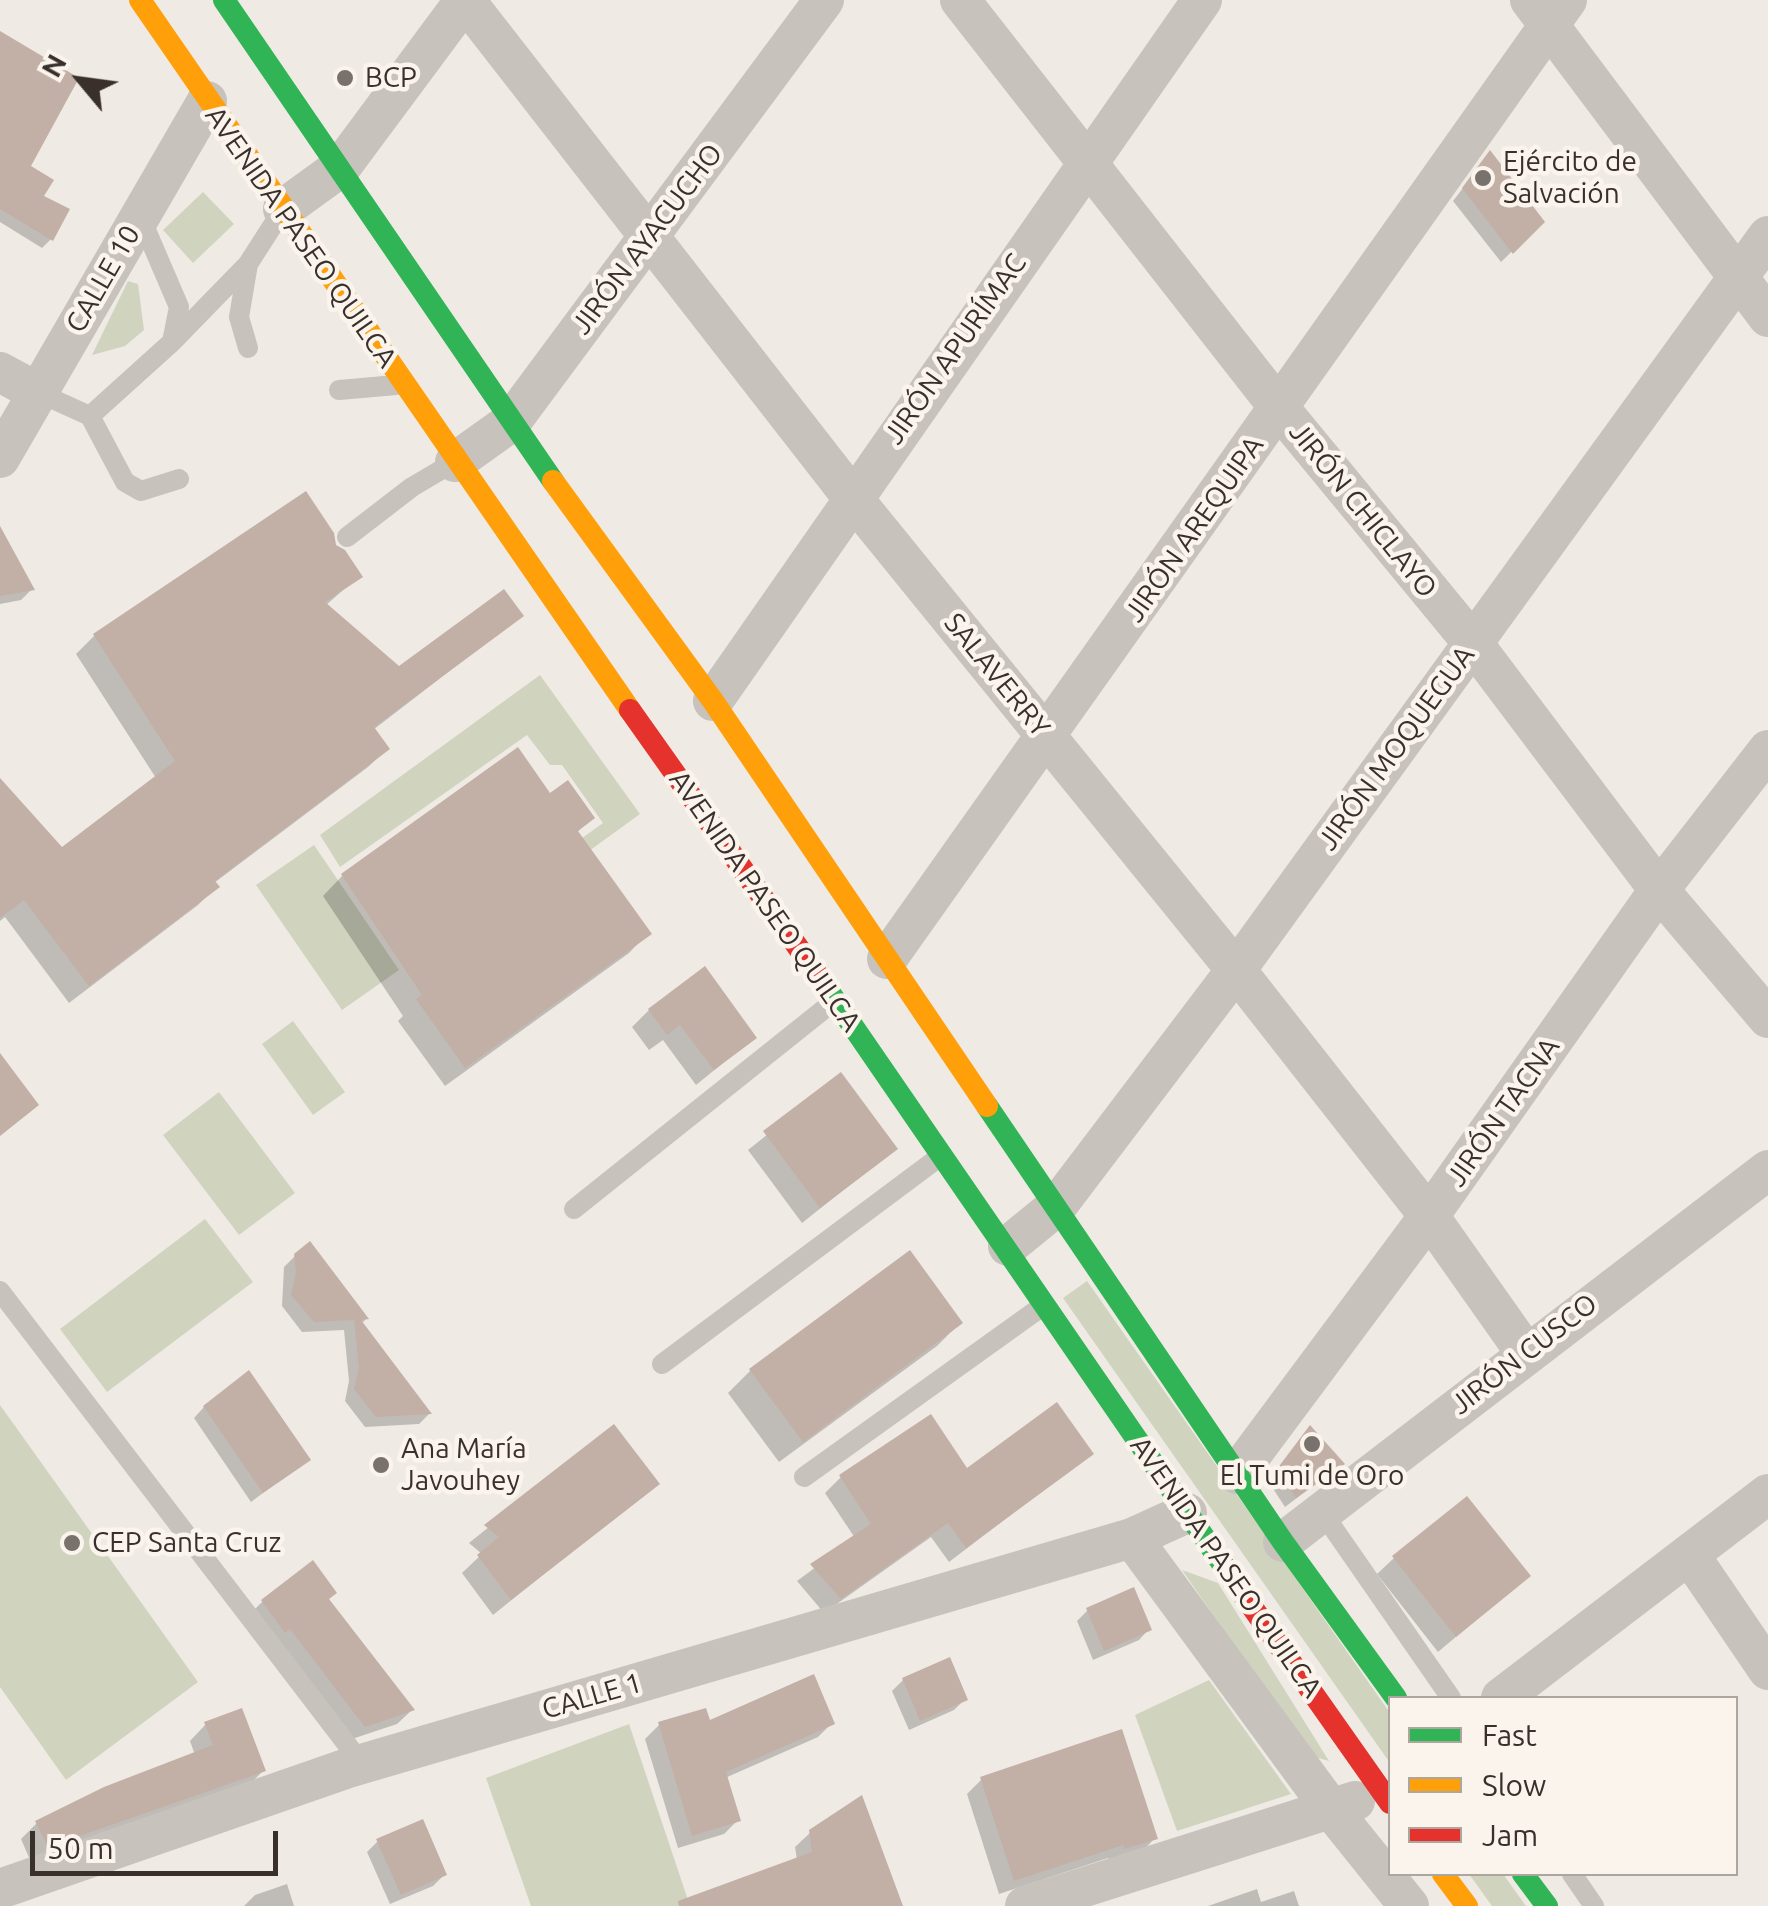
<!DOCTYPE html>
<html>
<head>
<meta charset="utf-8">
<style>
  body { margin:0 }
  #map { position:relative; width:1768px; height:1906px; overflow:hidden; background:#efeae4; font-family:Ubuntu,sans-serif }
  canvas { display:block }
  .legend { position:absolute; left:1388px; top:1696px; width:350px; height:180px; box-sizing:border-box; background:#faf4ed; border:2px solid #ada69f; margin:0; padding:12px 18px; list-style:none; font-size:30px; color:#39302b }
  .legend li { display:flex; align-items:center; gap:20px; height:50px }
  .legend b { width:50px; border:2px solid #ada69f }
  .north { position:absolute; left:30px; top:30px; width:100px; height:100px; -webkit-text-stroke:8px #faf4ed; paint-order:stroke; rotate:299deg; font-size:28px; font-weight:700; line-height:40px; text-align:center; color:#39302b }
  .north::after { content:''; display:block; margin:auto; width:35px; height:45px; background:#39302b; clip-path:polygon(50% 0,100% 100%,50% 72%,0 100%) }
  .scale { position:absolute; left:30px; top:1831px; width:248px; height:45px; box-sizing:border-box; border:5px solid #39302b; border-top:0; padding-left:12px; font-size:30px; line-height:35px; white-space:nowrap; color:#39302b; -webkit-text-stroke:8px #faf4ed; paint-order:stroke }
</style>
</head>
<body>
<div id="map">
<canvas width="1768" height="1906"></canvas>
<ul class="legend">
<li><b style="height:12px;background:#30b455"></b>Fast</li>
<li><b style="height:12px;background:#ff9f0a"></b>Slow</li>
<li><b style="height:12px;background:#e5322d"></b>Jam</li>
</ul>
<div class="north">N</div>
<div class="scale">50 m</div>
</div>
<script>
const ctx = document.querySelector('canvas').getContext('2d');
ctx.lineJoin = 'round';
function fillPath(path, color) {
  ctx.fillStyle = color;
  ctx.fill(path, 'evenodd');
}
function toPath(rows) {
  const path = new Path2D();
  for (const r of rows) {
    path.moveTo(r[0], r[1]);
    for (let i = 2; i < r.length; i += 2) path.lineTo(r[i], r[i + 1]);
  }
  return path;
}
function stroke(path, color, width, dash) {
  ctx.strokeStyle = color;
  ctx.lineWidth = width;
  ctx.lineCap = dash ? 'butt' : 'round';
  ctx.setLineDash(dash || []);
  ctx.stroke(path);
}
function write(font, color, halo, rows, align = 'center') {
  ctx.font = font + ' Ubuntu,sans-serif';
  ctx.lineWidth = 9;
  ctx.setLineDash([]);
  ctx.textBaseline = 'middle';
  ctx.strokeStyle = halo;
  ctx.fillStyle = color;
  for (const [text, x, y, turn = 0] of rows) {
    ctx.save();
    ctx.translate(x, y);
    ctx.rotate((+turn || 0) * Math.PI / 180);
    ctx.textAlign = isNaN(turn) ? turn : align;
    if (halo) ctx.strokeText(text, 0, 0);
    ctx.fillText(text, 0, 0);
    ctx.restore();
  }
}
fillPath(toPath([
  [203,192,234,224,193,263,163,230],
  [128,281,138,284,144,330,125,346,92,355],
  [540,675,640,814,451,951,442,939,603,823,562,765,550,765,527,735,340,867,320,835],
  [314,845,399,970,342,1010,256,885],
  [293,1021,345,1092,313,1115,262,1044],
  [219,1092,295,1193,239,1235,163,1135],
  [205,1219,253,1282,107,1392,60,1329],
  [1087,1281,1390,1713,1390,1763,1063,1298],
  [0,1405,198,1682,66,1780,0,1687],
  [1182,1570,1218,1583,1329,1761,1311,1756],
  [1209,1680,1291,1794,1177,1831,1135,1715],
  [629,1724,690,1906,531,1906,486,1778],
  [1469,1874,1503,1874,1526,1906,1492,1906]
]), '#d0d4bf');
fillPath(toPath([
  [0,45,26,166,41,197,51,239,42,248,0,222],
  [1489,154,1542,222,1501,262,1453,201],
  [0,540,31,590,21,600,0,604],
  [333,546,359,576,325,606,399,669,521,616,373,730,387,749,368,767,214,883,216,887,198,905,69,1003,5,917,0,921,0,781,62,850,156,778,76,654,95,635],
  [517,751,550,796,592,818,576,833,648,933,629,953,445,1086,398,1021,403,1016,323,896,342,876],
  [649,1010,754,1038,696,1085,663,1040,649,1050,632,1027],
  [841,1076,895,1149,802,1223,748,1150],
  [296,1255,366,1319,361,1324,429,1414,419,1424,365,1427,345,1401,349,1381,344,1330,302,1332,282,1306,284,1267],
  [960,1323,937,1346,779,1462,728,1393,751,1370],
  [204,1407,308,1459,251,1502,194,1418],
  [613,1427,657,1483,493,1615,462,1573,482,1554,469,1543],
  [1310,1428,1342,1464,1285,1507,1268,1481],
  [1091,1454,949,1562,931,1537,824,1613,797,1581,855,1538,825,1493,841,1477,966,1471],
  [1394,1558,1528,1576,1438,1652,1377,1574],
  [327,1600,412,1710,397,1724,349,1740,248,1616,262,1602],
  [1088,1610,1149,1629,1139,1640,1093,1660,1077,1621],
  [903,1680,965,1699,954,1710,909,1730,892,1691],
  [832,1723,818,1737,725,1778,738,1820,724,1834,678,1848,645,1739,659,1725],
  [206,1724,263,1771,247,1787,31,1862,21,1839,37,1823,195,1755,190,1741],
  [982,1779,1155,1838,1141,1853,1110,1863,1108,1858,999,1894,967,1794],
  [811,1832,900,1906,708,1906,797,1860,795,1847],
  [378,1841,444,1875,433,1886,390,1904,367,1852],
  [287,1884,294,1906,244,1906,255,1895],
  [1257,1889,1261,1902,1294,1891,1299,1906,1208,1906]
]), '#0003');
fillPath(toPath([
  [0,31,79,78,31,166,54,180,44,196,70,209,53,241,0,209],
  [1490,150,1545,222,1513,254,1462,188],
  [306,491,334,533,336,545,345,550,363,577,325,602,399,666,504,589,524,616,374,727,390,749,215,881,220,887,89,986,24,900,0,918,0,778,62,847,175,761,93,634],
  [0,526,35,590,0,596],
  [518,747,550,793,568,780,595,818,578,831,652,934,465,1068,416,999,422,995,341,874],
  [705,966,757,1038,714,1070,680,1025,667,1035,648,1009],
  [0,1053,39,1105,0,1136],
  [841,1072,898,1149,820,1208,763,1131],
  [310,1241,369,1319,361,1320,432,1414,376,1417,354,1389,359,1368,354,1320,314,1322,291,1295,296,1273,294,1254],
  [910,1250,963,1323,803,1442,749,1369],
  [249,1370,311,1460,263,1493,203,1406],
  [1057,1402,1094,1454,966,1548,948,1523,841,1599,810,1564,871,1524,839,1475,931,1414,967,1468],
  [614,1424,660,1484,511,1600,477,1555,499,1537,484,1525],
  [1310,1425,1345,1464,1296,1498,1277,1469],
  [1467,1496,1531,1576,1456,1637,1392,1556],
  [313,1560,337,1593,329,1599,415,1710,365,1727,290,1629,285,1633,261,1600],
  [1134,1587,1152,1630,1104,1651,1086,1608],
  [950,1657,968,1700,920,1721,902,1678],
  [814,1674,835,1724,726,1772,741,1821,692,1836,658,1722,706,1708,710,1720],
  [242,1708,266,1771,48,1847,35,1821,104,1787,213,1745,204,1722],
  [1122,1729,1158,1839,1124,1849,1123,1845,1014,1881,980,1777],
  [862,1795,903,1906,679,1906,678,1901,812,1852,809,1830],
  [423,1819,447,1875,401,1895,376,1839]
]), '#c2afa6');
stroke(toPath([
  [173,341,247,265],
  [248,348,239,317,248,264,282,211],
  [339,390,396,385],
  [37,392,90,416,172,342,179,307,140,216],
  [90,416,125,482,141,491,179,479],
  [347,537,412,487,451,464],
  [574,1209,833,1002],
  [0,1291,362,1764],
  [662,1364,942,1155],
  [804,1477,1044,1305],
  [1322,1512,1451,1698],
  [1572,1874,1594,1906]
]), '#c8c2bd', 20);
stroke(toPath([
  [465,0,852,497,1236,970,1429,1216,1525,1352],
  [960,0,1280,409,1472,642,1659,890,1768,1018],
  [1530,0,1768,317],
  [283,209,341,167,465,0],
  [0,372,37,392],
  [0,458,207,101],
  [455,462,511,422,824,0],
  [713,701,1202,0],
  [887,959,1567,0],
  [1008,1246,1057,1206,1236,970,1768,236],
  [1237,1474,1429,1216,1659,890,1768,750],
  [1132,1538,1331,1809,1409,1906],
  [1283,1542,1768,1170],
  [1689,1554,1768,1670],
  [1501,1698,1768,1494],
  [0,1889,348,1768,1132,1538,1187,1513],
  [1025,1906,1355,1801]
]), '#c8c2bd', 40);
stroke(toPath([
  [224,0,553,481],
  [819,977,1250,1604],
  [987,1106,1283,1542,1396,1698],
  [1523,1874,1547,1906]
]), '#30b455', 22);
stroke(toPath([
  [140,0,630,710],
  [553,481,713,701,987,1106],
  [1443,1874,1467,1906]
]), '#ff9f0a', 22);
stroke(toPath([
  [630,710,819,977],
  [1250,1604,1390,1803]
]), '#e5322d', 22);
for (const [x, y, r, color] of [
  [345,78,10,"#79716c"],
  [1483,178,10,"#79716c"],
  [1312,1444,10,"#79716c"],
  [381,1465,10,"#79716c"],
  [72,1543,10,"#79716c"]
]) {
  const dot = new Path2D();
  dot.arc(x, y, r, 0, 2 * Math.PI);
  ctx.fillStyle = color;
  ctx.fill(dot);
  stroke(dot, '#faf4ed', 4);
}
write('28px', '#39302b', '#faf4ed', [
  ["BCP",365,78],
  ["Ejército de",1503,162],
  ["Salvación",1503,194],
  ["Ana María",401,1449],
  ["Javouhey",401,1481],
  ["El Tumi de Oro",1312,1476,"center"],
  ["CEP Santa Cruz",92,1543]
], 'left');
write('28px', '#39302b', '#faf4ed', [
  ["AVENIDA PASEO QUILCA",301,237,55],
  ["JIRÓN AYACUCHO",647,239,-53],
  ["CALLE 10",103,279,-60],
  ["JIRÓN APURÍMAC",955,349,-55],
  ["JIRÓN CHICLAYO",1363,510,51],
  ["JIRÓN AREQUIPA",1194,529,-55],
  ["SALAVERRY",997,675,51],
  ["JIRÓN MOQUEGUA",1396,748,-54],
  ["AVENIDA PASEO QUILCA",765,901,55],
  ["JIRÓN TACNA",1503,1112,-55],
  ["JIRÓN CUSCO",1524,1354,-38],
  ["AVENIDA PASEO QUILCA",1226,1567,55],
  ["CALLE 1",592,1696,-16]
]);
</script>
</body>
</html>
